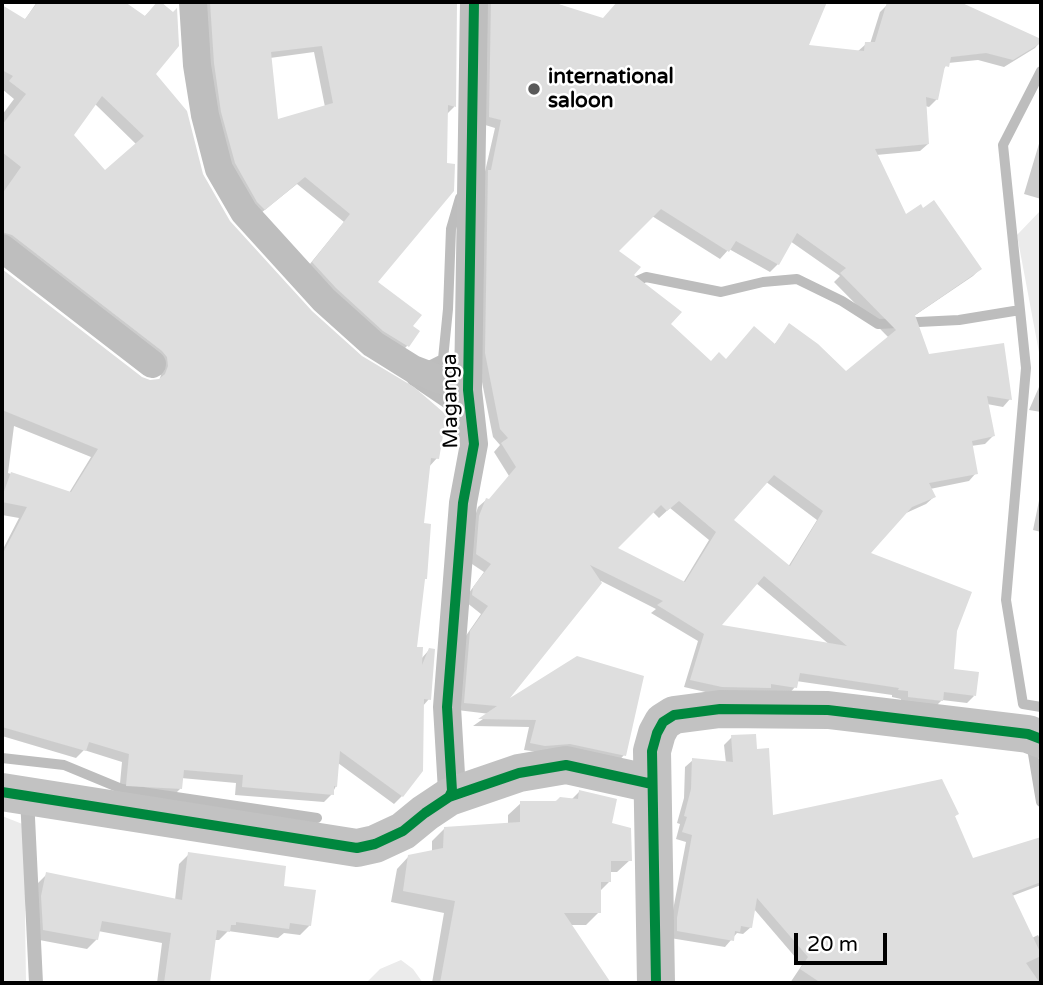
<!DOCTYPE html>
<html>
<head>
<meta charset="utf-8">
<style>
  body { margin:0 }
  #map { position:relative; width:1043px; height:985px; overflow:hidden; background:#fff; font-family:"Varela Round",sans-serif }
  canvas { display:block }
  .frame { position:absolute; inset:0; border:4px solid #000; pointer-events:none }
  .scale { position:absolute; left:794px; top:933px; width:93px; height:32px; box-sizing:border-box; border:4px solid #000; border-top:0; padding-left:9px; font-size:21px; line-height:24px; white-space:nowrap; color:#000; -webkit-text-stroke:5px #fff; paint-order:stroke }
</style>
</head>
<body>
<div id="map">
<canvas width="1043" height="985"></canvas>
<div class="frame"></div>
<div class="scale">20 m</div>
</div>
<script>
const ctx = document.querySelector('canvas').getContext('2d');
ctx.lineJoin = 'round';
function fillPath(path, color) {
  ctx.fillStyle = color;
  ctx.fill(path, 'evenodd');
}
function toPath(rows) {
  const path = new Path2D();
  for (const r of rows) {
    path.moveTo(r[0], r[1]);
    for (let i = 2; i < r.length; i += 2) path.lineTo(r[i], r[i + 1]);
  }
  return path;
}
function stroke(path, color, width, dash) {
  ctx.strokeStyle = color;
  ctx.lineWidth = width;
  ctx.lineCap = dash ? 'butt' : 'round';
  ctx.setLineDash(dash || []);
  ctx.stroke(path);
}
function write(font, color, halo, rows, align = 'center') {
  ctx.font = font + ' "Varela Round",sans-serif';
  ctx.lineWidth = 5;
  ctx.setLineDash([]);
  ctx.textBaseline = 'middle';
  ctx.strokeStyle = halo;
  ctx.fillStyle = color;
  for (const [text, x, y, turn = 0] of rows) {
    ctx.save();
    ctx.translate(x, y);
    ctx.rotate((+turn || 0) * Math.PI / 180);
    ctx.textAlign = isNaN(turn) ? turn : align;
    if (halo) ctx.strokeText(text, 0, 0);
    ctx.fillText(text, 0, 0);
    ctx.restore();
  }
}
fillPath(toPath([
  [1041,210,1041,363,1017,235],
  [2,816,30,827,25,913,26,983,2,983],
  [401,960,413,969,423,983,366,983,380,969]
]), '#ebebeb');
fillPath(toPath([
  [37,2,122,2,144,17,159,2,173,14,154,74,201,174,228,222,310,312,361,358,443,423,437,458,428,468,422,525,423,581,415,648,421,659,429,650,429,699,422,707,402,796,394,804,338,763,336,786,332,794,324,802,235,795,236,783,181,778,180,789,172,797,119,794,122,762,84,750,76,758,2,736,2,551,19,518,2,515,2,271,141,379,150,382,159,381,161,375,160,365,2,242,2,115,14,99,2,89,2,7,24,21],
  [95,104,137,145,105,172,71,135],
  [14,426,91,457,69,493,8,473],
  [200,2,456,2,454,107,446,115,376,282,411,326,407,346,400,353,305,270,344,222,297,184,256,217,227,171],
  [314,52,325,107,277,121,270,58],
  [481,2,552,2,602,20,618,2,785,2,806,47,857,52,866,44,870,44,880,12,890,2,947,2,965,10,968,7,1041,41,1035,48,1004,67,978,60,948,63,942,71,937,99,929,107,925,106,928,144,920,151,876,155,906,216,980,269,973,276,914,316,928,356,1010,399,1003,407,987,404,993,436,985,444,971,446,976,473,969,481,930,489,934,497,926,504,904,514,868,554,956,631,952,671,974,696,967,703,942,700,934,708,901,704,901,699,892,697,892,695,796,681,795,687,788,695,714,694,684,687,698,641,651,613,656,609,601,581,504,704,624,755,617,763,524,750,529,727,473,726,490,714,457,710,463,640,481,614,466,602,466,597,484,572,469,562,472,525,478,507,486,500,489,501,509,476,494,452,500,445,493,437,478,362,484,176,495,128,482,124],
  [652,216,720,259,729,249,770,272,778,264,790,241,840,276,834,282,889,338,845,374,789,326,774,345,726,361,711,363,668,325,616,251],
  [765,481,817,520,788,567,732,520],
  [670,508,709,540,683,583,615,548,652,511,659,518],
  [756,583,830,645,719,626],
  [1041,137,1041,199,1024,194],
  [1041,385,1041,412,1029,410,1039,387],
  [1041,491,1041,532,1033,530],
  [732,737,755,751,772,817,957,814,953,818,972,861,1041,838,1041,885,1012,896,1032,938,1038,935,1041,941,1041,983,790,983,802,965,754,909,751,927,743,934,737,933,725,947,670,938,670,926,686,842,676,839,680,824,677,823,684,798,685,767,693,760,726,763,724,745],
  [579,792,610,824,630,860,617,872,609,872,609,882,599,892,599,912,586,925,570,925,607,983,432,983,444,913,391,902,397,869,409,856,432,852,432,841,445,828,508,825,508,815,521,803,571,800],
  [189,854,282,887,310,925,300,935,284,933,278,938,228,931,219,940,213,940,208,983,157,983,162,943,98,931,97,939,87,949,34,939,37,884,47,874,175,900,179,864]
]), '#0003');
stroke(toPath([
  [1041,71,1003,145,1026,368,1006,600,1023,704,1041,707],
  [631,288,637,281,646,277,721,292,763,282,797,279,842,301,878,324,959,320,1020,310],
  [427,367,443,359,448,309,451,229,460,198],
  [412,380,449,405,455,414,460,430],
  [1032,748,1041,802],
  [2,758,64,765,122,789,317,818]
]), '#bdbdbd', 10);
fillPath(toPath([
  [38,2,125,2,145,16,157,2,161,2,173,12,177,8,179,46,156,74,187,111,203,174,230,221,312,311,362,356,414,387,450,418,445,424,439,459,431,458,424,523,431,524,427,579,425,579,417,647,423,647,422,665,429,648,435,649,431,700,424,699,423,771,403,797,340,751,337,787,334,786,334,795,242,787,243,775,184,770,182,789,126,786,129,754,89,742,86,751,2,727,2,555,27,507,2,502,2,497,11,472,71,492,98,449,2,410,2,269,142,377,150,380,159,379,165,374,168,366,167,357,162,351,12,235,2,232,2,194,21,167,2,152,2,125,26,94,9,81,13,76,2,70,2,5,25,19],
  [102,96,144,136,105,170,74,135],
  [210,2,457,2,456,107,448,105,447,163,455,164,454,191,378,282,422,315,413,326,420,331,409,347,383,331,336,288,312,262,350,214,305,177,265,210,257,202,235,163,221,112,214,63],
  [322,46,333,103,278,119,271,52],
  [491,2,552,2,603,18,617,2,827,2,809,45,864,51,865,42,875,42,887,2,960,2,1041,39,1041,43,1013,60,986,53,951,57,949,67,945,66,938,100,926,97,929,144,875,149,906,214,921,204,923,208,934,200,982,269,915,315,929,354,1004,343,1012,400,987,396,995,436,972,441,978,474,929,483,936,497,912,507,871,553,972,592,957,631,954,669,979,672,976,696,944,692,943,701,908,697,908,691,898,690,899,688,800,673,797,688,771,684,771,688,722,687,690,680,704,634,657,605,663,601,590,565,602,583,510,698,577,656,644,676,626,756,570,744,545,746,530,743,536,720,478,719,497,706,464,703,470,631,488,606,472,595,473,587,491,564,476,554,479,516,486,498,489,499,516,467,501,443,508,438,500,429,485,353,488,170,491,170,501,120,489,117],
  [661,209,729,252,736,241,779,265,797,233,846,268,840,273,896,330,846,371,818,344,789,323,775,344,754,326,726,359,719,352,711,361,671,324,682,312,634,275,641,267,619,251],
  [774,475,823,511,790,566,734,520],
  [679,501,716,532,685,582,618,548,661,505,667,511],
  [764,576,847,646,722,625],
  [756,734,757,749,769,748,773,815,942,779,959,814,955,816,973,858,1041,837,1041,882,1012,893,1041,954,1041,956,1026,963,1040,983,821,983,800,969,808,957,757,898,752,928,741,926,740,932,735,931,734,941,677,931,677,918,692,835,682,832,687,817,684,816,691,789,692,758,733,762,731,735],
  [579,790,617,799,612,823,631,828,632,861,611,861,611,882,601,882,601,913,564,913,611,983,440,983,455,901,403,891,408,855,443,848,444,827,520,822,520,801,556,801,560,797,578,799],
  [188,852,286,866,284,886,316,890,311,926,290,923,289,929,236,922,236,925,231,925,230,932,217,930,210,983,164,983,171,933,102,921,98,940,43,930,41,896,46,872,182,900]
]), '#dedede');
stroke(toPath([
  [27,797,36,983]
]), '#bebebe', 14);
stroke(toPath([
  [193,2,197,65,205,115,219,169,244,212,324,300,373,344,413,369,468,390],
  [2,248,152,364],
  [449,797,452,791,447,707,463,503,474,444,468,390,474,2]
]), '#bebebe', 28);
stroke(toPath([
  [2,792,357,848,375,844,403,831,425,813,449,797,519,773,566,765,652,784],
  [656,983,652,751,657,733,663,722,674,715,720,709,828,710,1028,734,1041,739]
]), '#c2c2c2', 38);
stroke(toPath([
  [2,792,357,848,375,844,403,831,425,813,449,797,519,773,566,765,652,784],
  [449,797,452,791,447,707,463,503,474,444,468,390,474,2],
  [656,983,652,751,657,733,663,722,674,715,720,709,828,710,1028,734,1041,739]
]), '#00873e', 10);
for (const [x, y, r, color] of [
  [534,89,7,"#595959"]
]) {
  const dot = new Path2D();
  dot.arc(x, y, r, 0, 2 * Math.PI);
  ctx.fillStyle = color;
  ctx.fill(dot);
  stroke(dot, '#fff', 2.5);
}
write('bold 21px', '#000', '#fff', [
  ["international",548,77],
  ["saloon",548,101]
], 'left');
write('21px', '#000', '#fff', [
  ["Maganga",451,401,-91]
]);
</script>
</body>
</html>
